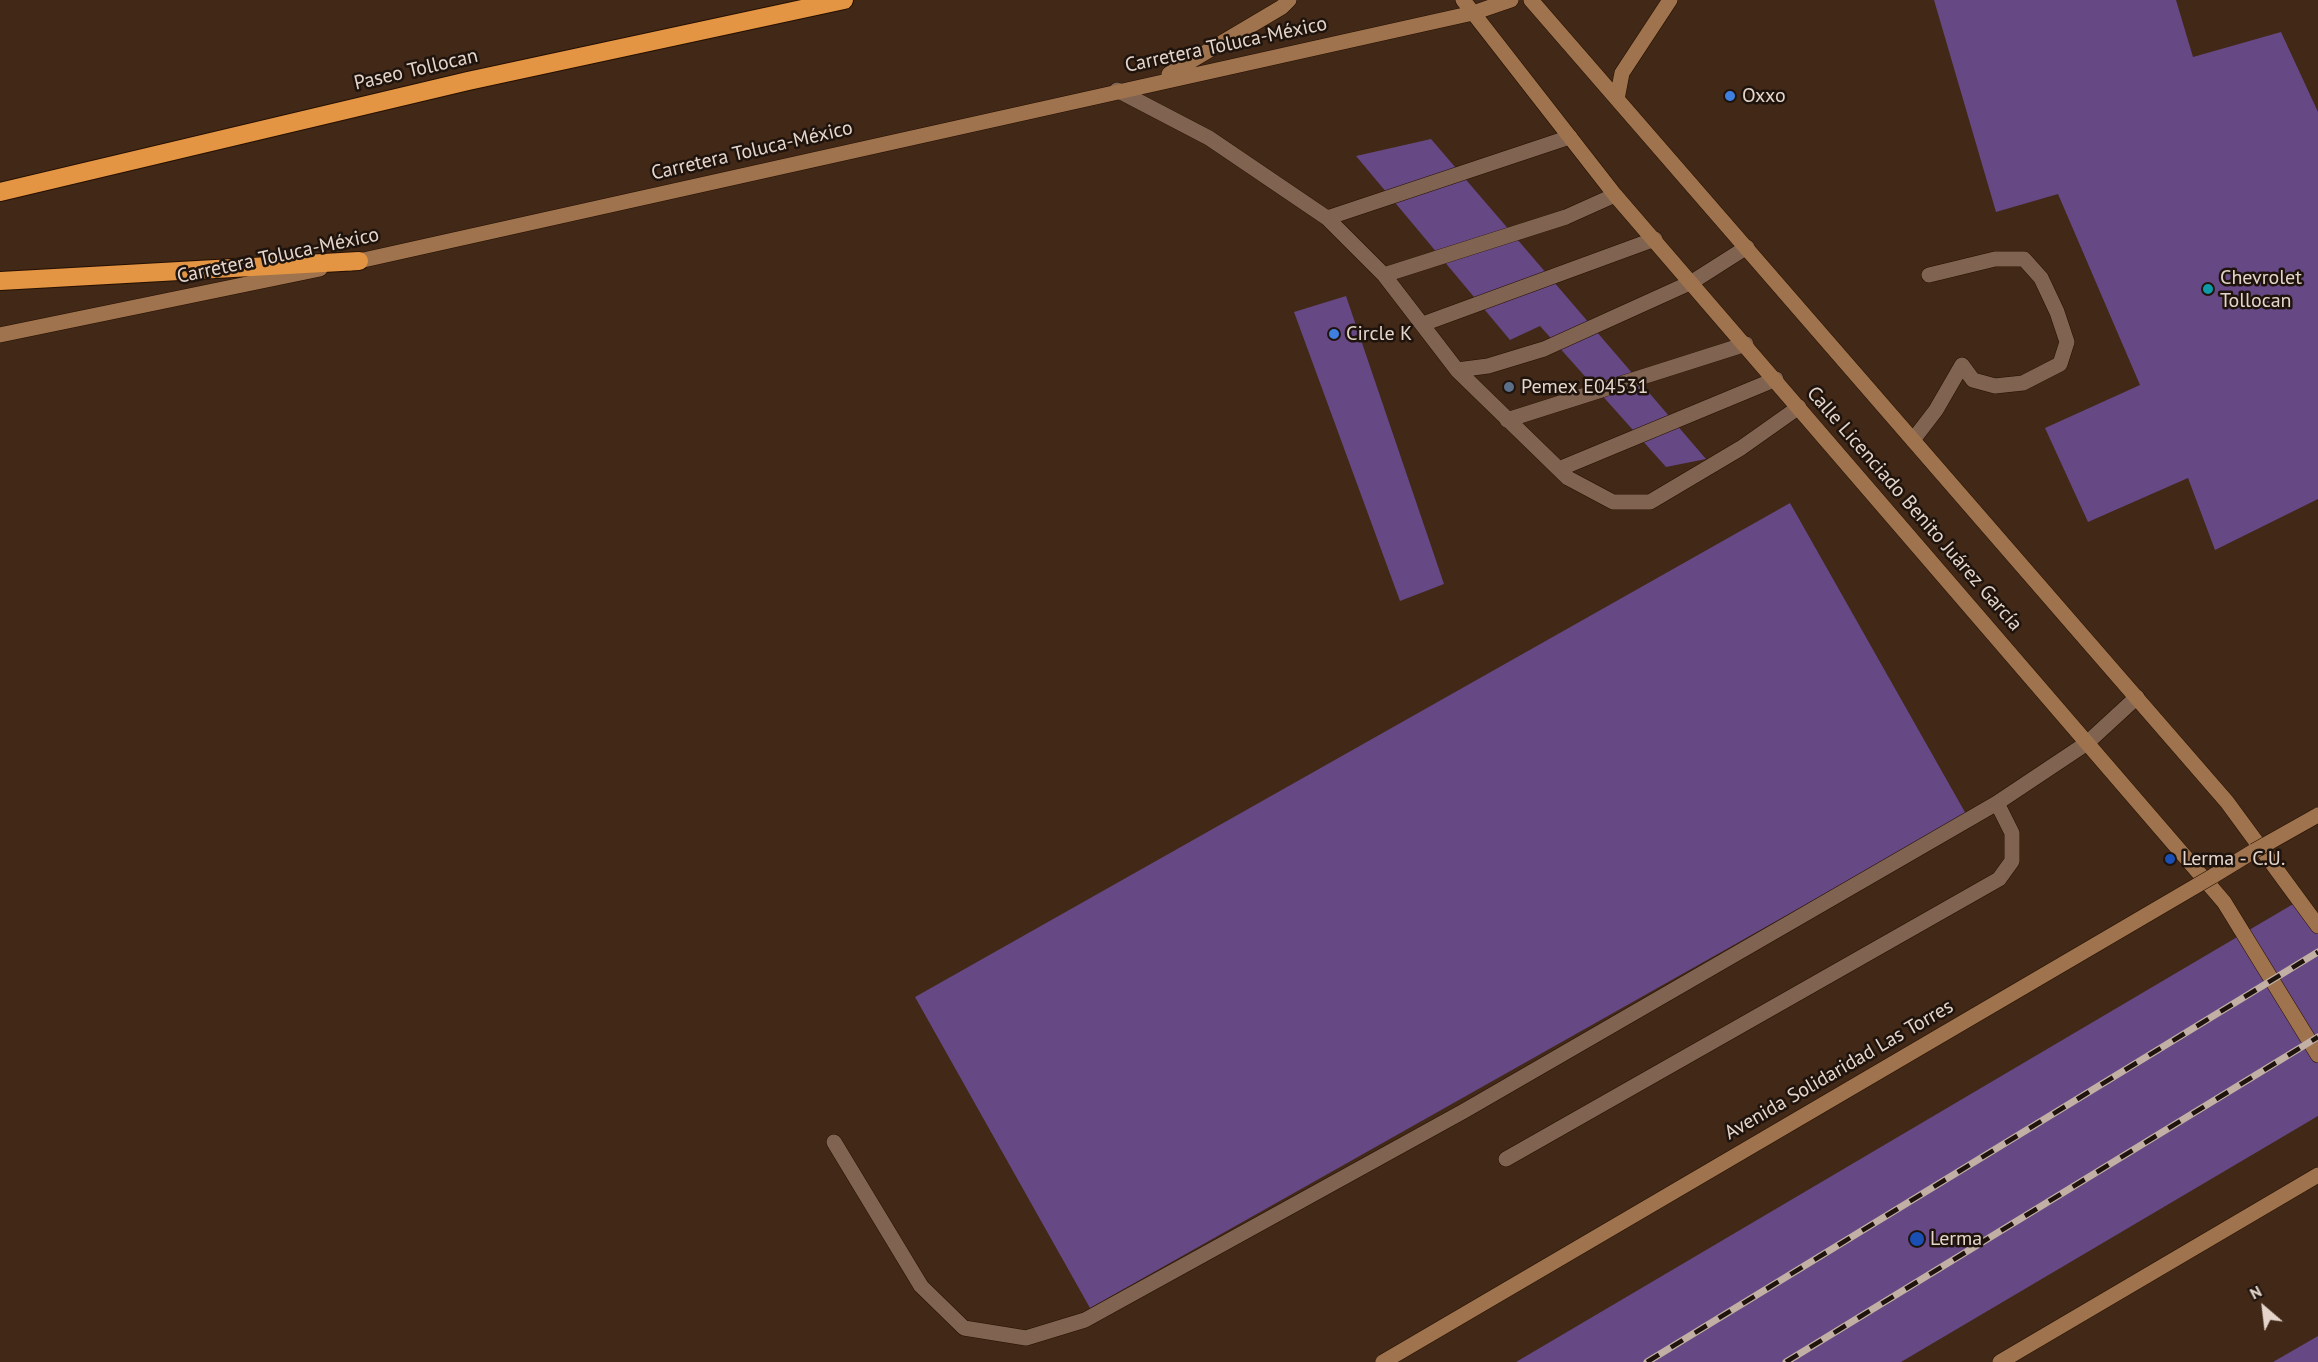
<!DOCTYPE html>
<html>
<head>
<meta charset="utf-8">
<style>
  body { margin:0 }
  #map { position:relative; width:2318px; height:1362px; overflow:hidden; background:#412817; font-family:"PT Sans",sans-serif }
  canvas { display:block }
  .north { position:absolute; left:2234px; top:1278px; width:60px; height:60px; -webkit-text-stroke:4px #1f140d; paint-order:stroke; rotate:332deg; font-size:16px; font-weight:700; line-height:24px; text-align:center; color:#e5d5ca }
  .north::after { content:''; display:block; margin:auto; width:21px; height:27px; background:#e5d5ca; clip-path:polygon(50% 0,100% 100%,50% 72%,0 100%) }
</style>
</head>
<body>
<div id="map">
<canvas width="2318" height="1362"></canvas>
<div class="north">N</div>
</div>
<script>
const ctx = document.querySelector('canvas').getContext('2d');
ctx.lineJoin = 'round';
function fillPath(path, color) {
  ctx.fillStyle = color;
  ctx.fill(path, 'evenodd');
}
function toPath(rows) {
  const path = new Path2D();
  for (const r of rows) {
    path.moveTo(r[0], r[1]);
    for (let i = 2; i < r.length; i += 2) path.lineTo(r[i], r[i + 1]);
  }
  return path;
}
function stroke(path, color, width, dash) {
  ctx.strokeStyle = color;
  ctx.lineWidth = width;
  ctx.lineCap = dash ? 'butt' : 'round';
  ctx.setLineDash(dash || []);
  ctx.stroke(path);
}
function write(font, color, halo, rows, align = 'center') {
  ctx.font = font + ' "PT Sans",sans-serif';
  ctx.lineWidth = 5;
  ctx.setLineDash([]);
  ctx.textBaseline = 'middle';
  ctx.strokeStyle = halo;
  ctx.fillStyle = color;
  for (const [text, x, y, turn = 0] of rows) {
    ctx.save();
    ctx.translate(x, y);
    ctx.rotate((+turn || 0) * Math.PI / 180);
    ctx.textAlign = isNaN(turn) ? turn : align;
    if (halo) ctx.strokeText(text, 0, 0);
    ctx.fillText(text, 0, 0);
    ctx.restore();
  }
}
fillPath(toPath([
  [1934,0,2176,0,2193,57,2281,32,2318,112,2318,499,2215,550,2188,478,2088,522,2045,428,2140,385,2058,194,1996,212],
  [1431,139,1706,459,1666,467,1540,326,1510,340,1356,156],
  [1346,296,1444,584,1400,601,1294,312],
  [1790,503,1966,814,1090,1308,915,997],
  [2300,900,2318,930,2318,1116,1901,1362,1516,1362],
  [2318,1336,2318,1362,2273,1362]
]), '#664884');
const lane = toPath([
  [1117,90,1209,138,1327,218,1384,275,1566,217,1615,195],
  [1327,218,1570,137],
  [1384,275,1457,370,1488,366,1544,349,1692,282,1747,247],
  [1423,324,1655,239],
  [1457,370,1568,478,1613,502,1650,502,1741,448,1799,407],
  [1507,420,1746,344],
  [1913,440,1936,410,1962,365,1973,380,1995,386,2023,383,2060,364,2067,342,2057,312,2041,278,2024,259,1995,259,1929,275],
  [1559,469,1776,379],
  [834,1142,921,1286,964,1328,1026,1338,1085,1320,1464,1111,1997,803,2087,743,2137,697],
  [1506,1159,1999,879,2012,861,2012,833,1997,803]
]);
const secondary = toPath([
  [1463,0,1615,195,2224,902,2318,1055],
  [1531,0,2227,802,2318,926],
  [1169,74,1282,7,1289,0],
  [1617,99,1622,73,1670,0],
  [350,263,1473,13,1511,0],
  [0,335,320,269],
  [2213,876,2254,851],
  [2000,1362,2318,1175]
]);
const highway = toPath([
  [0,192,468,81,844,0],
  [0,281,359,261]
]);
stroke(lane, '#261002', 16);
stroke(secondary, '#261002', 16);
stroke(highway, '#261002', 20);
stroke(lane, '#806451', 15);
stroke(secondary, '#9e734d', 15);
stroke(highway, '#e39543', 18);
const rail = toPath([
  [1647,1362,2318,952],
  [1786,1362,2318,1037]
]);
stroke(rail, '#c2b0a4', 7);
stroke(rail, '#1f140d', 4.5, [14]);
const secondaryBridge = toPath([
  [2254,851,2318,815],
  [1383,1362,2213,876]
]);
stroke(secondaryBridge, '#261002', 16, []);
stroke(secondaryBridge, '#9e734d', 15);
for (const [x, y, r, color] of [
  [1730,96,6,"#3f7fe0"],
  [2208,289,6,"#0f9aa8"],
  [1334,334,6,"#3f7fe0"],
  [1509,387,6,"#5c6f8a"],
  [2170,859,6,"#1a4fb4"],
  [1917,1239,8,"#1a4fb4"]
]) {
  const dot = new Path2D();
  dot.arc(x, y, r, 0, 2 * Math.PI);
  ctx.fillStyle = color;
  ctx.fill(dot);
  stroke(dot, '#1f140d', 2);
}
write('20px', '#e5d5ca', '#1f140d', [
  ["Carretera Toluca-México",1226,45,-12],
  ["Paseo Tollocan",416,70,-13],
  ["Carretera Toluca-México",752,151,-13],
  ["Carretera Toluca-México",278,256,-12],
  ["Calle Licenciado Benito Juárez García",1914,509,49],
  ["Avenida Solidaridad Las Torres",1839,1070,-30]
]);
write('20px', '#e5d5ca', '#1f140d', [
  ["Oxxo",1742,96],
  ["Chevrolet",2220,278],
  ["Tollocan",2220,301],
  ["Circle K",1346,334],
  ["Pemex E04531",1521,387],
  ["Lerma - C.U.",2182,859],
  ["Lerma",1930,1239]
], 'left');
</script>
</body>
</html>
